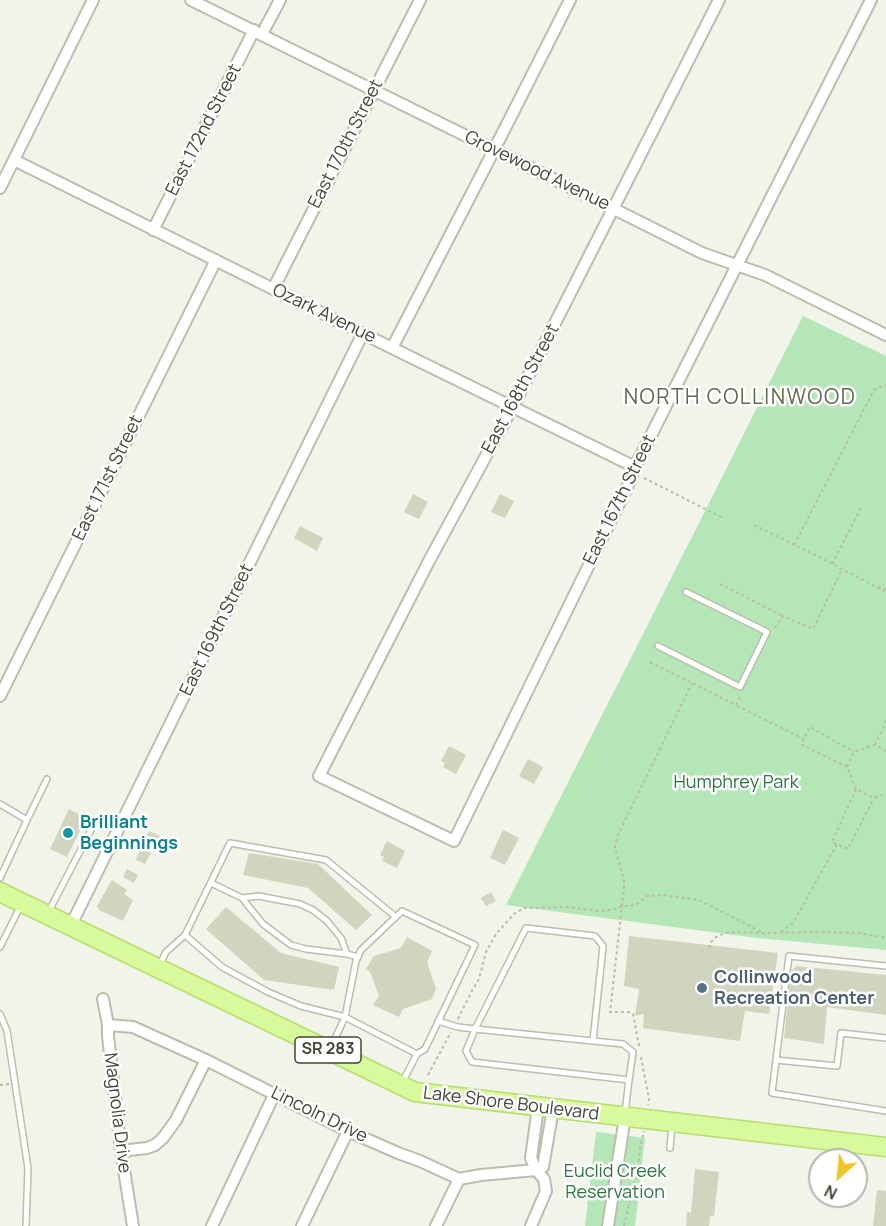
<!DOCTYPE html>
<html>
<head>
<meta charset="utf-8">
<style>
  body { margin:0 }
  #map { position:relative; width:886px; height:1226px; overflow:hidden; background:#f0f4e9; font-family:Manrope,sans-serif }
  canvas { display:block }
  .north { position:absolute; left:808px; top:1148px; width:60px; height:60px; box-sizing:border-box; background:#fff; border:2px solid #b4b5af; border-radius:50%; rotate:207deg; font-size:16px; font-weight:700; line-height:24px; text-align:center; color:#434738 }
  .north::after { content:''; display:block; margin:auto; width:21px; height:27px; background:#efc524; clip-path:polygon(50% 0,100% 100%,50% 72%,0 100%) }
</style>
</head>
<body>
<div id="map">
<canvas width="886" height="1226"></canvas>
<div class="north">N</div>
</div>
<script>
const ctx = document.querySelector('canvas').getContext('2d');
ctx.lineJoin = 'round';
function fillPath(path, color) {
  ctx.fillStyle = color;
  ctx.fill(path, 'evenodd');
}
function toPath(rows) {
  const path = new Path2D();
  for (const r of rows) {
    path.moveTo(r[0], r[1]);
    for (let i = 2; i < r.length; i += 2) path.lineTo(r[i], r[i + 1]);
  }
  return path;
}
function stroke(path, color, width, dash) {
  ctx.strokeStyle = color;
  ctx.lineWidth = width;
  ctx.lineCap = dash ? 'butt' : 'round';
  ctx.setLineDash(dash || []);
  ctx.stroke(path);
}
function write(font, color, halo, rows, align = 'center') {
  ctx.font = font + ' Manrope,sans-serif';
  ctx.lineWidth = 5;
  ctx.setLineDash([]);
  ctx.textBaseline = 'middle';
  ctx.strokeStyle = halo;
  ctx.fillStyle = color;
  for (const [text, x, y, turn = 0] of rows) {
    ctx.save();
    ctx.translate(x, y);
    ctx.rotate((+turn || 0) * Math.PI / 180);
    ctx.textAlign = isNaN(turn) ? turn : align;
    if (halo) ctx.strokeText(text, 0, 0);
    ctx.fillText(text, 0, 0);
    ctx.restore();
  }
}
fillPath(toPath([
  [803,316,886,356,886,950,757,938,506,905,636,648],
  [596,1132,645,1138,635,1226,585,1226]
]), '#b4e6b8');
fillPath(toPath([
  [413,494,428,502,419,519,404,512],
  [500,494,514,501,505,518,491,512],
  [300,526,323,538,317,551,294,538],
  [449,746,466,755,456,774,443,767,445,763,441,761],
  [528,759,543,767,534,784,519,776],
  [69,809,86,818,67,857,50,849],
  [503,830,519,838,505,865,490,858],
  [149,831,160,836,154,848,143,843],
  [387,841,405,851,397,868,382,861,384,857,380,855],
  [141,848,151,853,145,864,136,860],
  [249,853,318,864,372,915,356,930,308,888,243,875],
  [127,869,138,875,134,883,123,877],
  [112,880,127,890,124,894,133,900,123,921,99,910,97,906],
  [491,892,496,901,486,906,481,898],
  [226,907,281,953,339,967,334,990,264,980,206,929],
  [629,936,778,953,769,1014,745,1011,740,1041,643,1028,644,1014,635,1016,639,989,624,986],
  [407,937,432,951,427,962,436,989,432,999,403,1009,399,1017,373,1005,379,996,370,972,366,969,374,956,401,948],
  [796,966,886,975,886,1015,827,1007,824,1044,784,1038,791,972],
  [695,1169,719,1172,714,1216,710,1216,709,1226,686,1226,687,1212,691,1213],
  [877,1190,886,1191,886,1226,873,1226]
]), '#cfd5bf');
const lane = toPath([
  [658,646,740,687,767,632,686,592],
  [0,804,27,820,0,878],
  [27,820,47,779],
  [211,883,242,898,263,924,291,945,306,949,347,954,358,957],
  [242,898,259,896,300,904,313,910,327,921,341,938,347,954],
  [49,911,92,828],
  [185,935,222,967,268,992,301,1006,345,1017,417,1054],
  [0,947,21,905],
  [159,966,166,952,185,935,230,843,326,860,396,917],
  [0,1014,7,1031,28,1168,26,1226],
  [438,1021,458,1027,475,1029,593,1041,623,1044,633,1052,629,1080,472,1062,466,1051,475,1029,526,928,595,936,603,946,593,1041],
  [886,1038,841,1033,837,1066,776,1060,772,1093,886,1111],
  [330,1049,345,1017,356,961,361,950,402,911,475,945,425,1049,417,1054,403,1081],
  [776,1060,789,956,886,966],
  [625,1113,629,1080],
  [670,1148,672,1125]
]);
const street = toPath([
  [191,0,614,209,702,253,765,275,886,335],
  [719,0,513,406,429,561,319,776,454,841,631,479,635,467,871,0],
  [262,34,280,0],
  [14,160,392,348,635,467],
  [0,188,93,0],
  [153,230,254,30],
  [273,289,420,0],
  [392,348,494,150,570,0],
  [0,696,216,260],
  [70,927,363,333],
  [103,999,108,1025,108,1036,121,1151,133,1226],
  [108,1025,133,1027,206,1060,348,1131,398,1153,420,1161,459,1179,481,1175,536,1170,543,1167,553,1109],
  [121,1151,147,1148,155,1145,163,1138,176,1120,206,1060],
  [212,1226,274,1095],
  [302,1226,348,1131],
  [436,1226,459,1179],
  [531,1226,546,1191,544,1179,536,1170,531,1158,538,1107],
  [608,1226,625,1117]
]);
const primary = toPath([
  [0,892,415,1092,886,1147]
]);
stroke(lane, '#b9bfac', 8);
stroke(street, '#b9bfac', 14);
stroke(primary, '#b7de6c', 21);
stroke(toPath([
  [644,478,723,518],
  [754,525,821,558,886,592],
  [794,545,874,390,886,385],
  [832,564,861,508],
  [720,584,783,616],
  [878,587,886,589],
  [775,628,783,616,813,629,842,569],
  [650,662,736,705,741,695],
  [737,706,804,739],
  [875,745,886,721],
  [886,751,875,745,854,752,847,767,856,789,874,798,886,794],
  [847,767,801,744,810,727,854,752],
  [856,789,832,842,848,849,874,798],
  [781,932,793,923,837,844],
  [709,948,711,942,716,937,725,933,737,932,763,933,820,932,859,933,886,938],
  [458,1019,472,991,479,979,486,952,496,934,514,914,524,908,568,907,598,911,612,910,622,906,629,906,637,904,647,896,663,895,679,897,699,900,763,933],
  [639,1046,633,1014,628,1012,610,1012,624,888,624,880,615,847,617,837,692,683],
  [641,1057,649,1099,648,1105],
  [428,1075,451,1032],
  [0,1085,9,1084],
  [624,1226,638,1167,640,1149,644,1131]
]), '#b6c09e', 2, [3, 3]);
stroke(lane, '#fff', 5);
stroke(street, '#fff', 10);
stroke(primary, '#d8f99c', 18);
for (const [x, y, r, color] of [
  [68,833,6,"#0f9aa8"],
  [702,988,6,"#5c6f8a"]
]) {
  const dot = new Path2D();
  dot.arc(x, y, r, 0, 2 * Math.PI);
  ctx.fillStyle = color;
  ctx.fill(dot);
  stroke(dot, '#fff', 2);
}
for (const [x, y, w] of [
  [328,1050,66]
]) {
  const box = new Path2D();
  box.roundRect(x - w / 2, y - 13, w, 26, 4.5);
  ctx.fillStyle = '#fff';
  ctx.fill(box);
  stroke(box, '#434738', 1.5);
}
write('bold 16px', '#434738', null, [
  ["SR 283",328,1050]
]);
write('18px', '#434738', '#fff', [
  ["East 172nd Street",204,130,-63],
  ["East 170th Street",346,144,-63],
  ["Grovewood Avenue",537,171,26],
  ["Ozark Avenue",324,314,26],
  ["East 168th Street",521,389,-62],
  ["East 171st Street",108,478,-64],
  ["East 167th Street",620,500,-64],
  ["East 169th Street",217,630,-64],
  ["Lake Shore Boulevard",511,1104,7],
  ["Magnolia Drive",117,1113,83],
  ["Lincoln Drive",319,1115,26]
]);
write('18px', '#2d7640', '#fff', [
  ["Humphrey Park",736,783],
  ["Euclid Creek",615,1172],
  ["Reservation",615,1193]
]);
write('bold 18px', '#0d838f', '#fff', [
  ["Brilliant",80,823],
  ["Beginnings",80,844]
], 'left');
write('bold 18px', '#4e5e75', '#fff', [
  ["Collinwood",714,978],
  ["Recreation Center",714,999]
], 'left');
ctx.letterSpacing = '1.5px';
write('21px', '#63694f', '#fff', [
  ["NORTH COLLINWOOD",740,398]
]);
ctx.letterSpacing = '0px';
</script>
</body>
</html>
